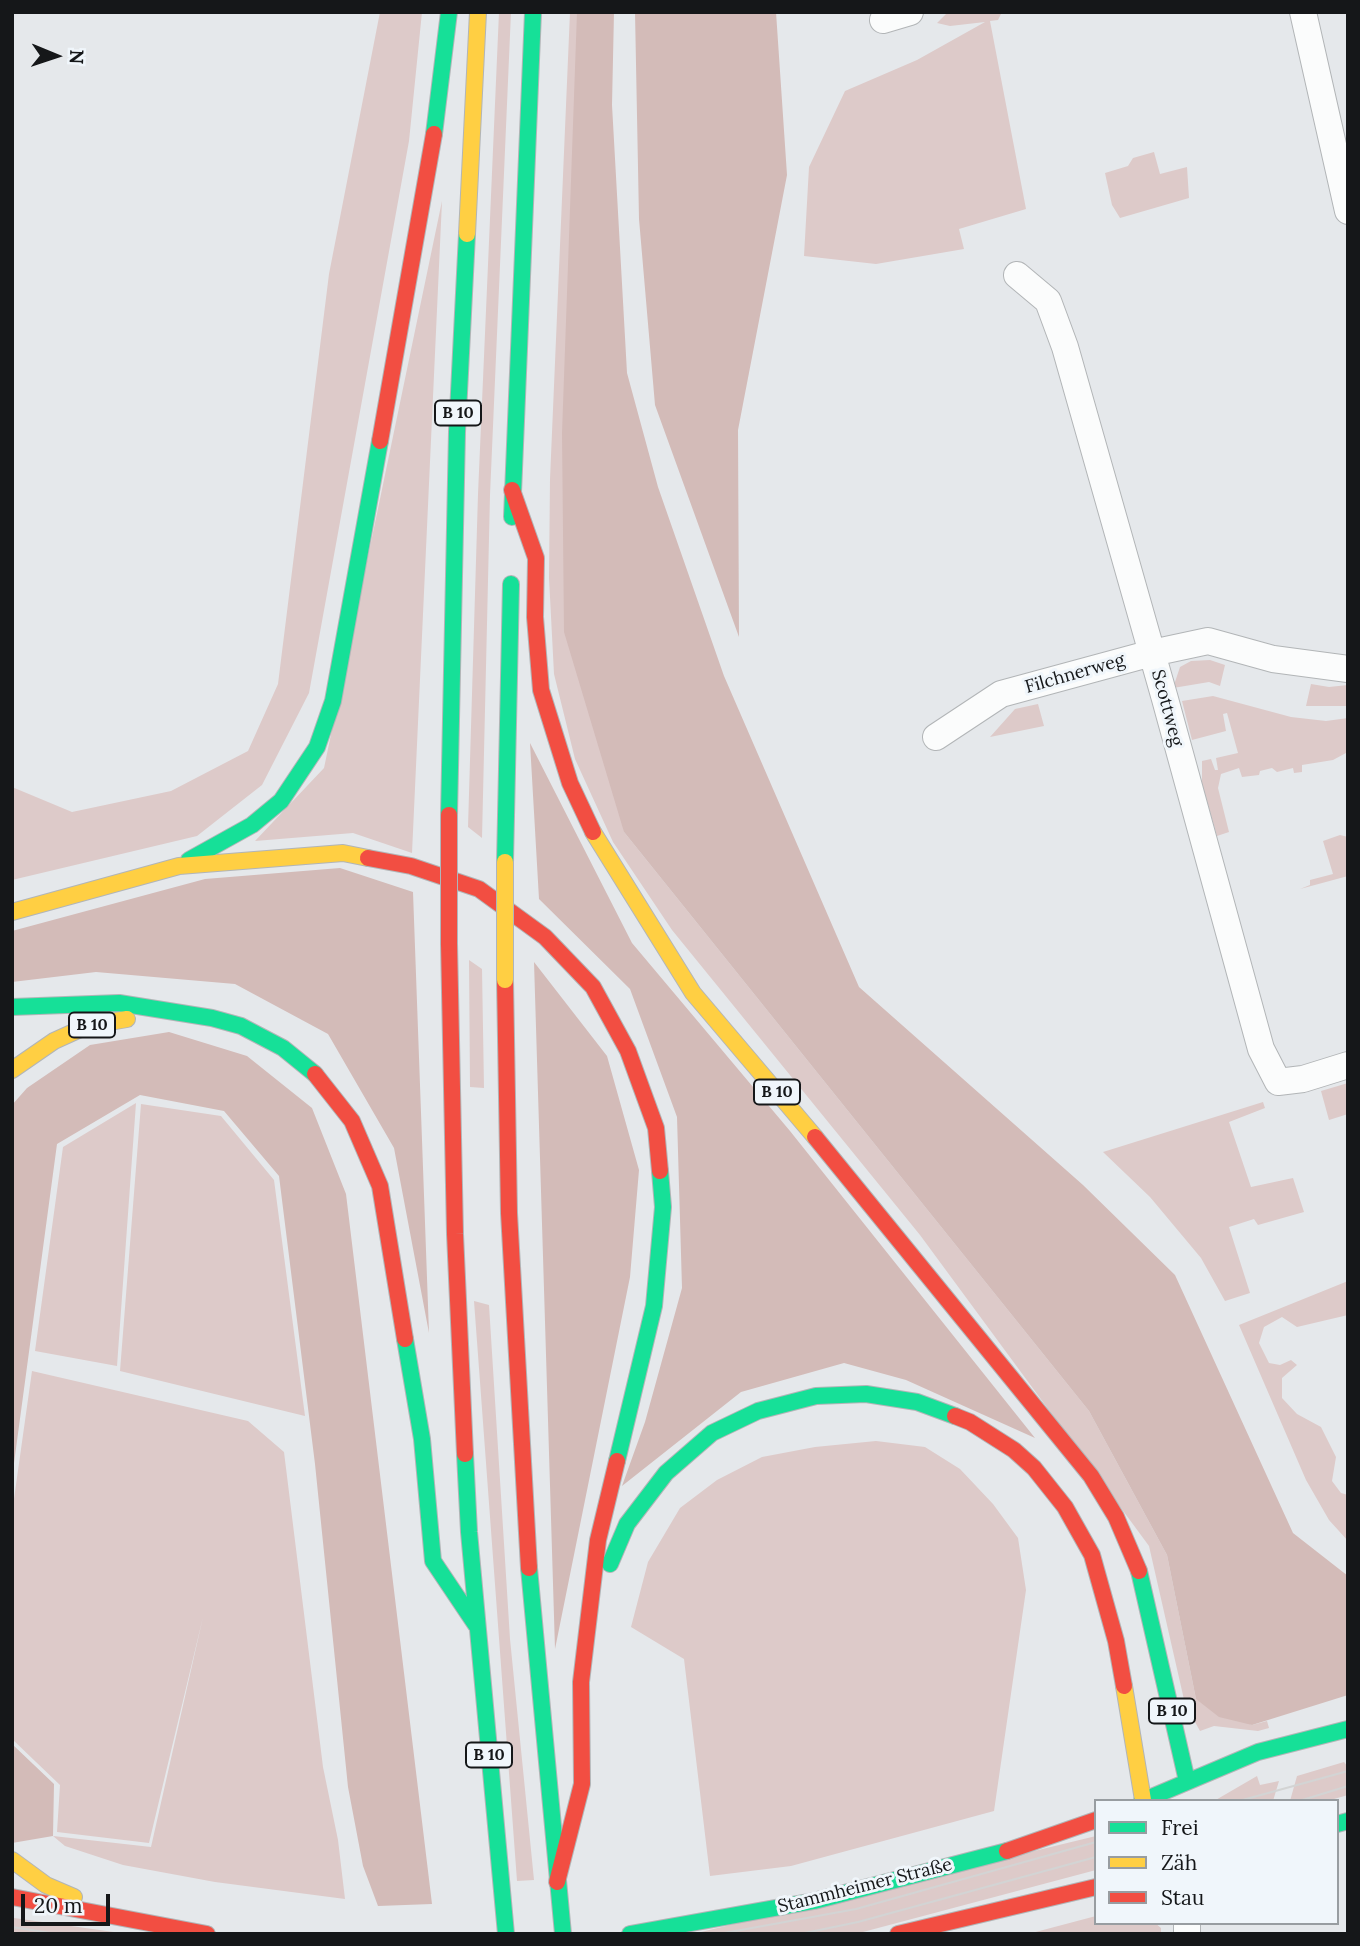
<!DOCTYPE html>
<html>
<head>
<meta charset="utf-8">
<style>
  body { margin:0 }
  #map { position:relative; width:1360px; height:1946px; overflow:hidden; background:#e5e8eb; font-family:Lora,serif }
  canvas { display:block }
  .frame { position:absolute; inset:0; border:14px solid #151719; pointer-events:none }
  .legend { position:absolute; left:1094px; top:1799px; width:245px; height:126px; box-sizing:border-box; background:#f0f6fb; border:2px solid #989da1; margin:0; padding:9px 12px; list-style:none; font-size:21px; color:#151719 }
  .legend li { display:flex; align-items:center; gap:14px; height:35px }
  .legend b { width:35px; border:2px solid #989da1 }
  .north { position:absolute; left:21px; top:21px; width:70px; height:70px; -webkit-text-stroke:5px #f0f6fb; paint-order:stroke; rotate:92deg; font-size:19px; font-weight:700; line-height:28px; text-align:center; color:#151719 }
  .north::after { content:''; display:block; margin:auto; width:24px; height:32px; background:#151719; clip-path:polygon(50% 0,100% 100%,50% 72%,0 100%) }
  .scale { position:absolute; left:21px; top:1894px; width:89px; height:32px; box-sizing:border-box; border:4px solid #151719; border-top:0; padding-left:9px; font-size:21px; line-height:24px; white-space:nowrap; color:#151719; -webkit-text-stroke:5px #f0f6fb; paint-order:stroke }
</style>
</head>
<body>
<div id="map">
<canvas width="1360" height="1946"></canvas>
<div class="frame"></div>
<ul class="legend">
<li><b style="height:9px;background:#16e098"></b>Frei</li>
<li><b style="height:9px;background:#ffcf43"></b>Zäh</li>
<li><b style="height:9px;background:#f24e42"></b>Stau</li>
</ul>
<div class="north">N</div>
<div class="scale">20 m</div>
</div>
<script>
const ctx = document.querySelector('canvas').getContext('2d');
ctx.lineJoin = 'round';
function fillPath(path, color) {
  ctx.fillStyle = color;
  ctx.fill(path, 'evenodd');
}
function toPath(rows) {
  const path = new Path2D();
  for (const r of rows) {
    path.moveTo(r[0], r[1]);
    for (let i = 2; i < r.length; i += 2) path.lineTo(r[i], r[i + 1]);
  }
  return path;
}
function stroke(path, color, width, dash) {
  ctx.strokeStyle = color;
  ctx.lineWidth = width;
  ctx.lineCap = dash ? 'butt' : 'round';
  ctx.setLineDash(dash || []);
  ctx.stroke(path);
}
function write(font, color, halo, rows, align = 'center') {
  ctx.font = font + ' Lora,serif';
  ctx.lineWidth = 6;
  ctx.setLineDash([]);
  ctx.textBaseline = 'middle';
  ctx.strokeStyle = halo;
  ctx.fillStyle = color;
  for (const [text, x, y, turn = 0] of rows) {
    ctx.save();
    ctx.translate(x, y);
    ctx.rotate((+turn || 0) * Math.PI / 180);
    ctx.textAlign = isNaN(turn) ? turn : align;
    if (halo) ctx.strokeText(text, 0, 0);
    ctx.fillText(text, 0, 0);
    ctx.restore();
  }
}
fillPath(toPath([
  [380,12,422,12,409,141,309,693,262,785,197,836,12,880,12,787,72,812,171,791,248,751,278,684,329,274],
  [499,12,511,12,490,495,482,838,468,827,478,494],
  [570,12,581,12,624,832,1089,1411,1167,1555,1196,1699,1252,1725,1267,1721,1269,1728,1258,1731,1214,1726,1200,1731,1185,1704,1149,1546,920,1235,672,930,613,842,575,759,554,674,549,578,550,479],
  [948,12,1002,12,998,20,990,21,1026,209,959,229,964,249,876,264,804,256,809,167,845,91,917,60,985,22,950,26,937,23],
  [1154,152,1160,174,1187,167,1189,198,1120,218,1112,205,1105,173,1128,166,1133,158],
  [442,201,412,853,353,833,255,841,324,768],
  [1210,660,1225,665,1220,686,1209,682,1173,688,1180,667,1191,661],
  [1311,684,1329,687,1348,685,1348,706,1306,706],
  [1213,696,1291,717,1326,721,1348,718,1348,757,1346,753,1333,760,1302,765,1302,772,1294,773,1293,768,1277,772,1272,768,1260,771,1259,775,1242,777,1239,768,1221,774,1218,788,1229,832,1217,836,1202,784,1202,761,1211,759,1215,770,1218,770,1216,758,1238,753,1227,713,1223,714,1226,731,1192,740,1182,701],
  [1038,704,1044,726,990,737,1015,709],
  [1340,835,1348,837,1348,876,1300,889,1310,885,1310,880,1333,874,1323,841],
  [469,960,482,969,484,1088,470,1087],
  [1348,1083,1348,1114,1329,1120,1321,1091],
  [1263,1102,1265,1108,1229,1122,1251,1187,1293,1178,1304,1212,1258,1225,1254,1219,1229,1227,1250,1293,1225,1301,1201,1258,1150,1197,1103,1152],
  [136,1103,117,1366,35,1351,63,1147],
  [141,1104,221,1116,274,1180,305,1416,120,1371],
  [1348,1281,1348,1315,1297,1327,1282,1317,1264,1327,1259,1343,1269,1363,1280,1365,1291,1360,1297,1365,1282,1378,1282,1398,1297,1414,1321,1427,1336,1457,1332,1481,1341,1493,1348,1495,1348,1541,1329,1520,1306,1480,1239,1325],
  [474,1301,489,1305,510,1639,534,1880,517,1881],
  [32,1371,248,1421,284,1452,323,1767,338,1840,345,1899,215,1882,123,1865,65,1846,53,1836,151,1847,203,1617,149,1843,57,1832,60,1785,12,1739,12,1513],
  [876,1441,925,1447,960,1469,993,1504,1018,1538,1026,1590,994,1811,791,1866,710,1876,684,1659,631,1627,648,1562,680,1508,717,1480,762,1457,815,1447],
  [1344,1762,1348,1767,1348,1795,1327,1801,1290,1801,1297,1776],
  [1257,1776,1260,1785,1279,1781,1273,1801,1214,1801],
  [1096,1836,1096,1870,863,1932,693,1934],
  [1096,1916,1096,1923,1155,1923,1161,1928,1161,1934,1028,1934],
  [12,1918,14,1918,128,1934,12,1934]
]), '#ddcac9');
fillPath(toPath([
  [577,12,614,12,612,105,627,373,658,487,724,676,859,987,1083,1185,1175,1275,1293,1533,1348,1576,1348,1695,1252,1725,1219,1717,1196,1699,1167,1555,1089,1411,624,832,564,632,562,433],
  [635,12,776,12,787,175,738,430,739,637,655,405,639,219],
  [530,743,632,943,790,1131,1035,1438,906,1380,844,1363,741,1392,622,1486,645,1422,682,1288,677,1117,630,989,539,899],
  [340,868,413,892,429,1333,394,1148,328,1034,235,984,96,972,12,982,12,931,205,879],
  [534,962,607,1056,639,1170,630,1277,555,1649],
  [169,1032,247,1056,312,1108,346,1194,432,1904,378,1906,363,1866,348,1787,315,1464,279,1176,224,1111,140,1095,57,1144,12,1478,12,1105,27,1088,90,1045],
  [12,1744,54,1784,53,1836,12,1843]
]), '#d3bbb8');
const street = toPath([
  [1303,12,1348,211],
  [883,20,910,12],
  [1017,275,1048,301,1065,347,1165,699,1261,1049,1278,1082,1303,1079,1348,1065],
  [936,737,1001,694,1152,653,1208,641,1273,659,1348,669],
  [1187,1923,1187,1934]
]);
const fast = toPath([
  [434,134,449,12],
  [512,517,533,12],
  [449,815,457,432,467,234],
  [189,860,252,825,281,801,317,747,333,701,380,441],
  [505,862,511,584],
  [12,1007,119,1003,212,1018,241,1026,283,1048,315,1074],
  [405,1339,422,1439,433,1561,476,1625],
  [465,1454,469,1532,506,1934],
  [617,1461,654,1306,663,1207,660,1171],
  [610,1564,627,1524,666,1473,712,1433,758,1411,816,1396,866,1394,917,1402,955,1416],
  [529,1568,563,1934],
  [1139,1571,1187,1781],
  [1142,1801,1258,1752,1348,1729],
  [1337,1824,1348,1821],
  [630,1934,814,1901,1007,1851]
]);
const slow = toPath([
  [467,234,478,12],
  [593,832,693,993,815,1137],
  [12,912,179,866,343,853,368,858],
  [12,1070,54,1041,87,1026,127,1019],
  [1124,1686,1143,1800],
  [12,1860,46,1885,74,1897]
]);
const jam = toPath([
  [380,441,434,134],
  [512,490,536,558,535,617,541,690,570,783,593,832],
  [368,858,411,866,479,889,545,937,593,987,628,1051,656,1128,660,1171],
  [449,943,455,1234,465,1454],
  [505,980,509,1213,529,1568],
  [315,1074,352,1121,380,1186,405,1339],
  [815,1137,1091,1476,1116,1517,1139,1571],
  [955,1416,970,1422,1014,1450,1034,1468,1065,1507,1092,1555,1116,1641,1124,1686],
  [1007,1851,1096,1820],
  [557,1882,582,1784,581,1682,598,1540,617,1461],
  [12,1897,207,1934],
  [898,1934,1096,1887]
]);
stroke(street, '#b2b5b7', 28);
stroke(fast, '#b2b5b7', 18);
stroke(slow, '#b2b5b7', 18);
stroke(jam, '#b2b5b7', 18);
stroke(street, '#fbfcfc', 26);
stroke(fast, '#16e098', 16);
stroke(slow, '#ffcf43', 16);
stroke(jam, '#f24e42', 16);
stroke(toPath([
  [1239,1801,1348,1771],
  [1299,1801,1348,1786],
  [12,1927,57,1934],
  [719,1934,856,1909,1096,1842],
  [800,1934,858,1922,1096,1857]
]), '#d3d4d4', 2);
const slowBridge = toPath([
  [505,862,505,980]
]);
const jamBridge = toPath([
  [449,815,449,943]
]);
stroke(slowBridge, '#aeb5bb', 18, []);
stroke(jamBridge, '#aeb5bb', 18, []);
stroke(slowBridge, '#ffcf43', 16);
stroke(jamBridge, '#f24e42', 16);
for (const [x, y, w] of [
  [458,413,46],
  [92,1025,46],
  [777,1092,46],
  [1172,1711,46],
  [489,1755,46]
]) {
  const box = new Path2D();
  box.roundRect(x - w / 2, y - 12.5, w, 25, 5);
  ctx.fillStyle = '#f0f6fb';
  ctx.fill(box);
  stroke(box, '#151719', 2);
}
write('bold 16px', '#151719', null, [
  ["B 10",458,413],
  ["B 10",92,1025],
  ["B 10",777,1092],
  ["B 10",1172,1711],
  ["B 10",489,1755]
]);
write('18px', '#151719', '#f0f6fb', [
  ["Filchnerweg",1075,674,-16],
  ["Scottweg",1167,708,75],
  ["Stammheimer Straße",865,1886,-14]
]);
</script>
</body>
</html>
